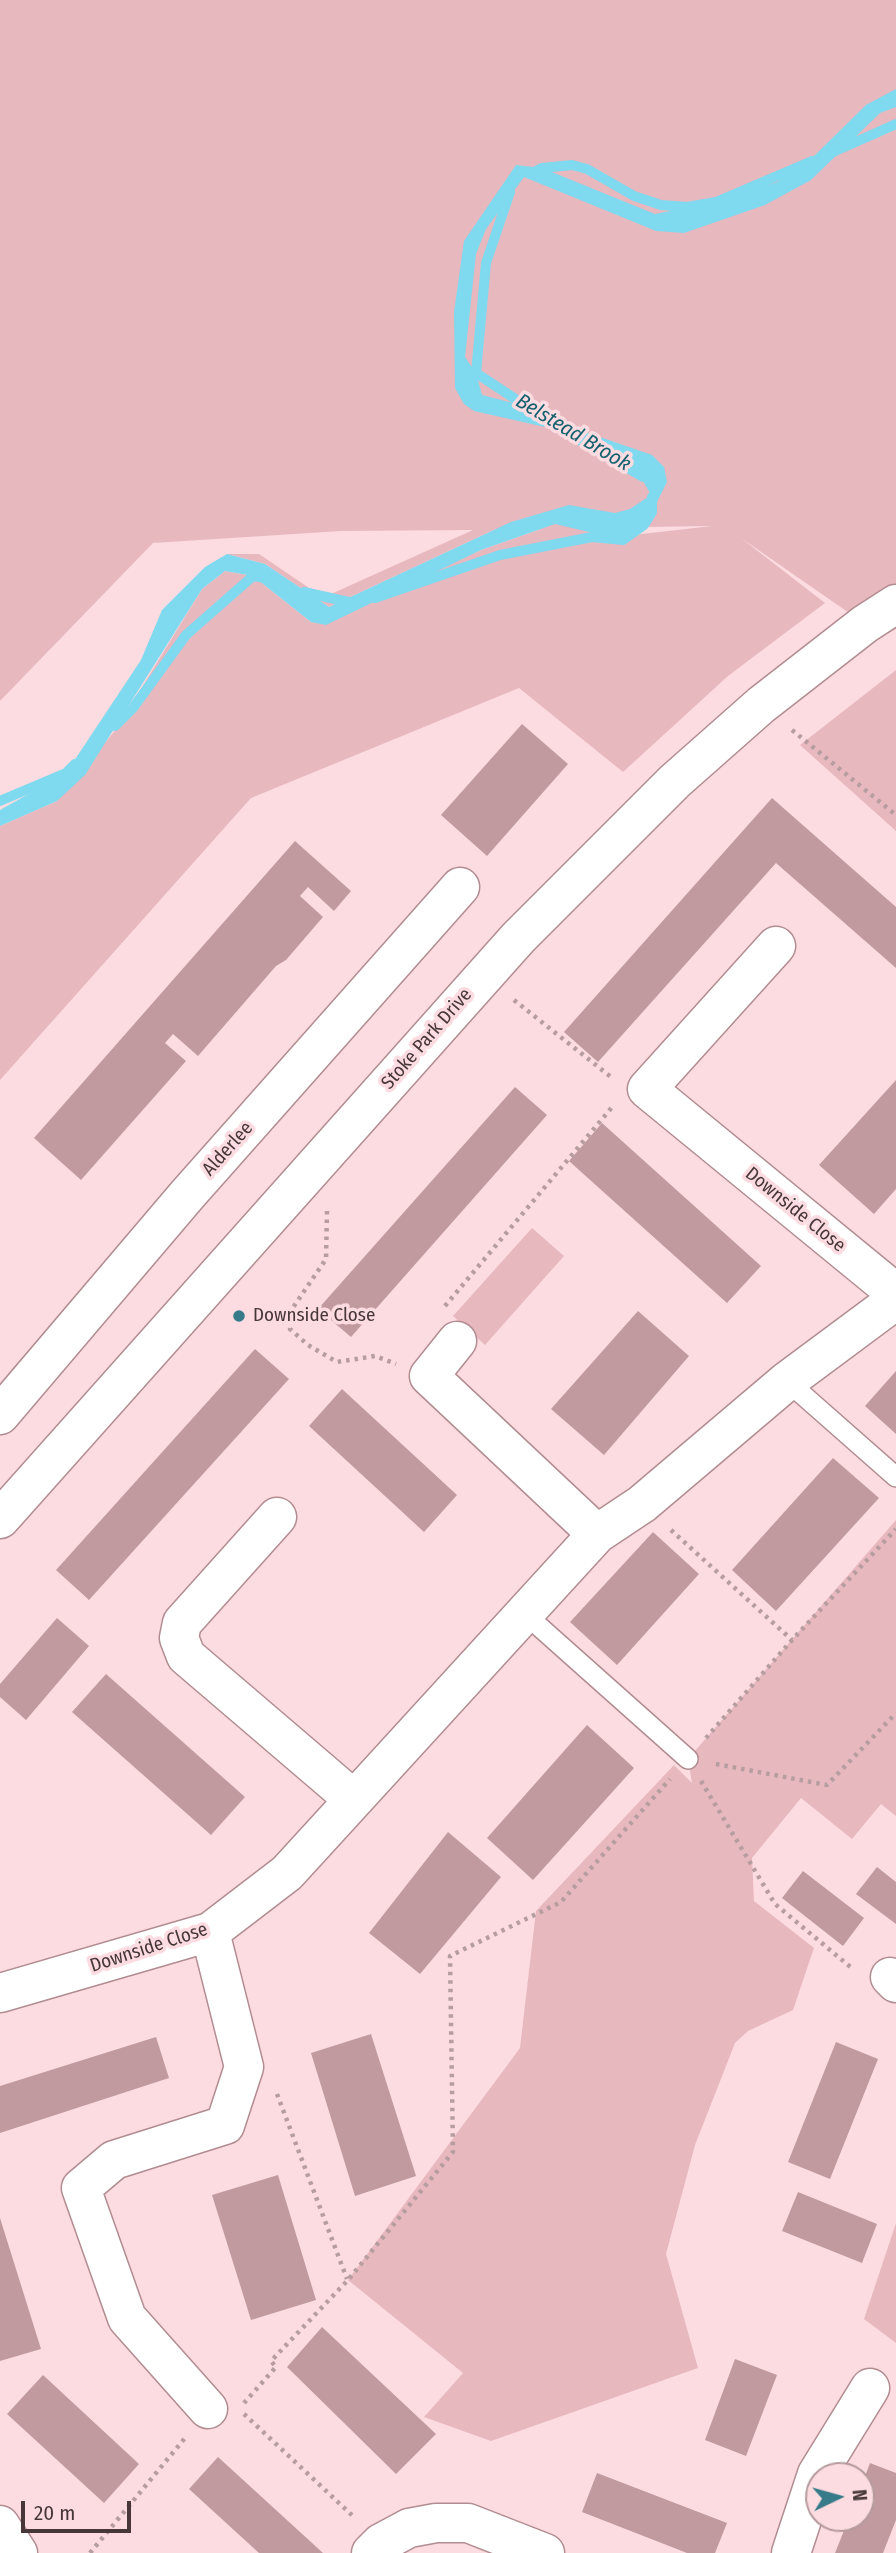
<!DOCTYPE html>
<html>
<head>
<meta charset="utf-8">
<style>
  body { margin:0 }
  #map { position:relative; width:896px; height:2553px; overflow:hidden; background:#fcdce0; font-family:"Fira Sans Condensed",sans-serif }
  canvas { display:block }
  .north { position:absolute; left:805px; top:2462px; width:70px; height:70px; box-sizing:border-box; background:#fcdce0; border:2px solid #b49a9d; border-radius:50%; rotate:85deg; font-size:19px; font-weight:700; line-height:28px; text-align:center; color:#473739 }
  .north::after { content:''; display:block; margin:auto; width:24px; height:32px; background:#377b8a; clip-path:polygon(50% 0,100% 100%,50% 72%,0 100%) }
  .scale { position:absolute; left:21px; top:2501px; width:110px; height:32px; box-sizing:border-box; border:4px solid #473739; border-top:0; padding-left:9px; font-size:21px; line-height:24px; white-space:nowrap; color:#473739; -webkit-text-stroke:5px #fcdce0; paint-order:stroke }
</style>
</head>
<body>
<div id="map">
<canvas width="896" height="2553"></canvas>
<div class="north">N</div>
<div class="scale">20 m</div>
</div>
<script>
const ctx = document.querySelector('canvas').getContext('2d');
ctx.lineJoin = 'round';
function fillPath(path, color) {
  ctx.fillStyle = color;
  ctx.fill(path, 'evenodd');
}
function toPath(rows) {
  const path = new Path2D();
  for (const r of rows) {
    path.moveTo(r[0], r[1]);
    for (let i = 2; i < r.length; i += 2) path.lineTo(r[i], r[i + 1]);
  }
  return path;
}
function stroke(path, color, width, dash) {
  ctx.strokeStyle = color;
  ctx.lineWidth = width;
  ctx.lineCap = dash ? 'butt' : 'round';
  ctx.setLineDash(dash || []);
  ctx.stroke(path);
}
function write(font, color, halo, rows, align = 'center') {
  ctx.font = font + ' "Fira Sans Condensed",sans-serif';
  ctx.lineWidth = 7;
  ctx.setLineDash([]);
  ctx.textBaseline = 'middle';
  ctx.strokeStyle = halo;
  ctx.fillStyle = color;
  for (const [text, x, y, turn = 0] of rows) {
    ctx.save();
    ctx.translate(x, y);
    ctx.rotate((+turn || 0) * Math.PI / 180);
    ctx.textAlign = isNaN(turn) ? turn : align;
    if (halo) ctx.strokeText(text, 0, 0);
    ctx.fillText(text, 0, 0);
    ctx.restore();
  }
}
fillPath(toPath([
  [0,0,896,0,896,606,865,624,741,538,825,603,728,676,623,772,519,688,251,798,0,1080,0,826,57,801,117,728,202,589,225,571,253,576,311,622,481,550,541,529,496,529,329,607,265,564,227,554,259,554,318,594,331,594,473,530,341,531,153,543,0,701],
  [712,526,633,535,623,540,574,528],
  [896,670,896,831,800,745],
  [532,1228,564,1256,485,1345,453,1316],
  [896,1520,896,1816,881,1804,852,1839,801,1798,752,1858,754,1901,814,1948,793,2010,748,2031,735,2043,695,2145,666,2254,698,2368,491,2441,424,2417,463,2373,348,2280,520,2048,536,1911,674,1765,692,1783,688,1759],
  [896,2223,896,2343,864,2319]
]), '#e8b8bf');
fillPath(toPath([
  [896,89,896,107,880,113,811,180,765,205,684,233,656,231,524,177,486,229,476,254,465,357,476,373,482,395,544,411,574,428,652,455,664,467,667,482,652,512,633,535,623,540,555,524,481,550,326,625,311,622,253,576,225,571,202,589,85,775,57,801,0,826,0,810,66,773,141,660,162,610,205,567,227,554,265,564,329,607,511,522,569,505,615,513,630,509,651,495,638,472,563,431,474,411,464,404,455,388,454,312,464,241,516,165,542,168,655,214,716,202,777,182,813,157,866,105]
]), '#7fd9ef');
stroke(toPath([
  [833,152,896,124],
  [530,174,542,168,572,165,587,169,634,196,661,205,687,207,716,202,812,161],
  [510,192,486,263,476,373,538,414],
  [557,427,643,477],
  [304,592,353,603],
  [375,598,500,555,592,537,623,540,644,525,652,512,652,497],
  [115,726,133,708,186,635,253,576,266,578],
  [0,801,66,773,75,764]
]), '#7fd9ef', 10);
fillPath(toPath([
  [522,724,568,764,487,856,441,815],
  [772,798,896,907,896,968,776,863,598,1062,564,1032],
  [295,841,351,891,334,911,308,887,300,896,323,917,286,960,276,966,198,1056,173,1034,165,1043,186,1061,81,1180,34,1138],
  [896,1080,896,1189,874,1214,819,1165],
  [515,1087,547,1115,351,1337,318,1309],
  [602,1123,761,1266,727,1303,569,1161],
  [638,1311,689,1356,604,1455,551,1409],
  [255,1349,289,1379,89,1600,56,1570],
  [896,1371,896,1434,865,1406],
  [342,1389,457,1495,424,1532,309,1426],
  [833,1458,879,1498,776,1611,732,1570],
  [653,1532,699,1574,617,1665,570,1622],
  [57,1618,89,1646,26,1720,0,1697,0,1684],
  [106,1674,245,1797,211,1835,72,1712],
  [587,1725,634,1768,533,1880,487,1838],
  [448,1832,501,1877,420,1974,369,1933],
  [877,1867,896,1882,896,1924,856,1894],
  [803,1871,864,1918,843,1946,782,1898],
  [371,2034,416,2176,355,2196,311,2053],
  [156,2037,169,2078,0,2133,0,2086],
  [836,2042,878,2059,830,2179,788,2162],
  [278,2175,316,2300,251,2320,212,2195],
  [798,2192,877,2224,862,2263,782,2231],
  [0,2218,41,2349,0,2361],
  [322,2327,436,2434,396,2474,287,2367],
  [735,2359,777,2375,746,2456,705,2440],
  [43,2375,139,2464,104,2503,7,2414],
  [218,2457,323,2553,259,2553,189,2489],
  [870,2463,896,2473,896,2520,883,2553,835,2553,849,2518,861,2518,861,2487],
  [597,2473,727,2523,715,2553,687,2553,582,2512]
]), '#c09a9f');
const service = toPath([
  [787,1381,896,1477],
  [524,1613,688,1759]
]);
const minor = toPath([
  [776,946,647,1089,896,1293],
  [457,1341,429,1376,597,1534],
  [0,1415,187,1195,460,887],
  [277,1517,182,1623,179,1638,186,1656,352,1798],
  [890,1977,896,1983],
  [0,1993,210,1932,287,1873,597,1534,642,1504,787,1381,896,1300],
  [208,2409,127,2318,81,2188,114,2160,225,2125,244,2067,210,1932],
  [371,2553,381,2543,409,2528,436,2523,468,2523,545,2553],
  [791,2553,817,2474,870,2388]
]);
const tertiary = toPath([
  [0,1519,518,938,675,781,761,705,865,624,896,604],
  [0,2525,18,2553]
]);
stroke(service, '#b18c91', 22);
stroke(minor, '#b18c91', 41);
stroke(tertiary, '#b18c91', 41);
stroke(toPath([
  [792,730,896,815],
  [514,1000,611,1077],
  [327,1211,326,1259,292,1309,290,1329,308,1345,337,1362,375,1356,396,1364],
  [445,1306,613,1106],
  [671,1530,792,1640],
  [706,1738,792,1640,896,1529],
  [716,1764,827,1785,896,1713],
  [701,1781,775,1904,854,1970],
  [277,2094,347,2279],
  [244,2403,276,2367,271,2361,348,2280,453,2152,450,1956,561,1902,670,1779],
  [244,2414,355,2518],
  [90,2553,185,2438]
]), '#b79da0', 4.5, [3.5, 5]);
stroke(service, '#fff', 19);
stroke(minor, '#fff', 38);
stroke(tertiary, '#fff', 38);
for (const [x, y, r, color] of [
  [239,1316,7,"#377b8a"]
]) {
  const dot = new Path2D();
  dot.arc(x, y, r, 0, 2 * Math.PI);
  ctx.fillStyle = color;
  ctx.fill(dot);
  stroke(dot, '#fcdce0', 2.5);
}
write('19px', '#473739', '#fcdce0', [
  ["Stoke Park Drive",427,1039,-49],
  ["Alderlee",228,1149,-48],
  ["Downside Close",795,1210,39],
  ["Downside Close",149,1948,-18]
]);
write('19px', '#473739', '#fcdce0', [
  ["Downside Close",253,1316]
], 'left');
write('italic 21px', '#15606f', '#fcdce0', [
  ["Belstead Brook",573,433,31]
]);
</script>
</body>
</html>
